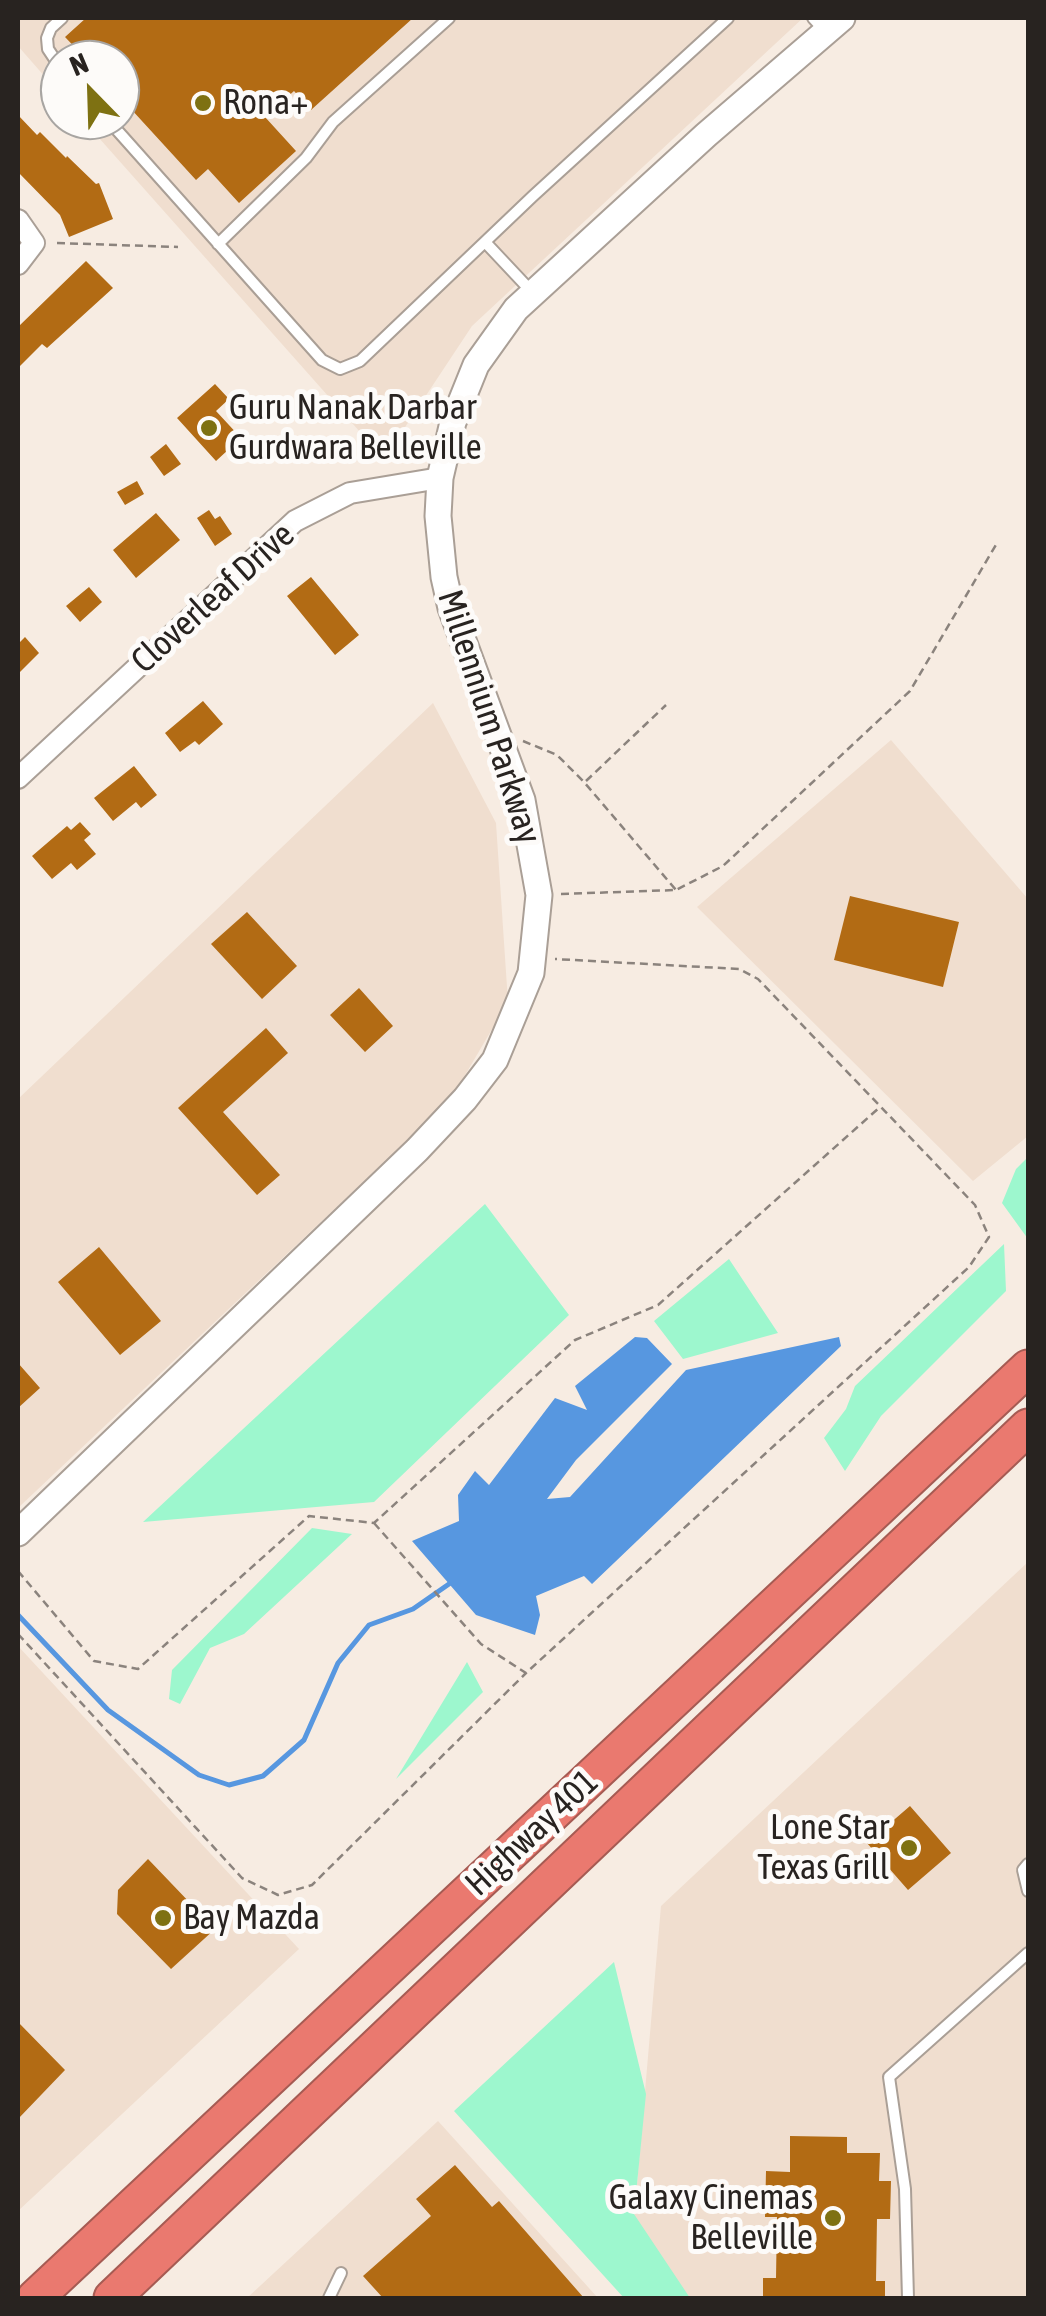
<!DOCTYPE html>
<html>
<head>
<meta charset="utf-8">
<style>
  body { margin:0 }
  #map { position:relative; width:1046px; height:2316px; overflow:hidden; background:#f7ece2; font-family:"Asap Condensed",sans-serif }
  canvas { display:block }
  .frame { position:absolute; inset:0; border:20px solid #282320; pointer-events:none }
  .north { position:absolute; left:40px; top:40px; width:100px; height:100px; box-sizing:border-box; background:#fdfbf9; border:2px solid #a8a5a2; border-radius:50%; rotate:337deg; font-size:28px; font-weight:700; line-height:40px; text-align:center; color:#282320 }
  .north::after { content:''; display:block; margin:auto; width:35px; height:45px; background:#7e7112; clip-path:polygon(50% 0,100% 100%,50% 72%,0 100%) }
</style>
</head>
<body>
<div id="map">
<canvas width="1046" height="2316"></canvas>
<div class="frame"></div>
<div class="north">N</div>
</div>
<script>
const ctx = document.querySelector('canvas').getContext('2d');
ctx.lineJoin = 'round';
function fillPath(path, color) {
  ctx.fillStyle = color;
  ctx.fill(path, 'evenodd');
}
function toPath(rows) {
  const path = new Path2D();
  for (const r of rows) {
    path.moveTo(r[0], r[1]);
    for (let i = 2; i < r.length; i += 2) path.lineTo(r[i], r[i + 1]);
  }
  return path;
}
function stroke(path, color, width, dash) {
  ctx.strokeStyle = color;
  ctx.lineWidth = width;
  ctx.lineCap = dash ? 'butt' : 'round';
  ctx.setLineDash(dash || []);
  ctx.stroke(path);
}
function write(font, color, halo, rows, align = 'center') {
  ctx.font = font + ' "Asap Condensed",sans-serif';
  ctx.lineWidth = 10;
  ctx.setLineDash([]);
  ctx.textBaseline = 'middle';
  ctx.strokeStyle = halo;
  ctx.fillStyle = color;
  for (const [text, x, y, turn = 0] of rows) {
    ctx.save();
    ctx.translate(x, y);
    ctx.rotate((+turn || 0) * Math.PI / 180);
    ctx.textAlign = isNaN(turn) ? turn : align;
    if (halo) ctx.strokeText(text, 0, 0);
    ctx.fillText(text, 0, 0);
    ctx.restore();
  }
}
fillPath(toPath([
  [18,18,803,18,472,326,384,459,83,120,120,120,120,60,60,60,60,94,18,46],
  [433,703,496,823,508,1002,451,1099,18,1508,18,1099],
  [891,740,1028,899,1028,1136,973,1181,697,907],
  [1028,1562,1028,2298,659,2298,630,2265,661,1906],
  [18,1646,299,1949,18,2211],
  [438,2121,598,2298,247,2298]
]), '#f0decf');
fillPath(toPath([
  [1028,1157,1028,1239,1002,1203,1016,1169],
  [485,1204,569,1315,374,1502,143,1522],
  [1004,1244,1006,1291,881,1416,845,1471,824,1438,846,1409,855,1386],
  [729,1259,778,1333,683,1359,654,1321],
  [312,1528,352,1534,244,1634,210,1648,180,1704,169,1699,172,1670],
  [467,1662,483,1692,396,1779],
  [614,1962,646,2094,634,2214,690,2298,624,2298,454,2111]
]), '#9df7ce');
fillPath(toPath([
  [635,1337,647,1338,672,1364,576,1460,547,1499,570,1497,686,1370,839,1337,841,1346,592,1584,584,1576,536,1596,540,1615,535,1635,476,1615,412,1541,459,1521,458,1495,475,1471,489,1485,555,1398,587,1410,575,1386]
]), '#5797e0');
stroke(toPath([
  [18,1615,108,1710,199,1775,229,1785,263,1776,304,1740,338,1663,369,1625,413,1609,449,1584]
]), '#5797e0', 5);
fillPath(toPath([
  [86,18,413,18,311,110,294,91,265,117,296,151,239,203,208,169,196,180,120,97,120,60,87,60,65,37],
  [18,115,37,135,40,132,66,158,67,156,96,184,99,183,113,219,69,237,60,215,18,172],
  [86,261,113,288,47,348,42,344,18,368,18,327],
  [215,384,229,399,216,411,241,438,216,461,177,418],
  [166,444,181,464,164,476,150,457],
  [137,481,144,494,125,505,117,492],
  [209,510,215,519,220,516,232,534,215,546,197,518],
  [156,513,180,540,136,578,113,550],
  [311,577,359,635,335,655,287,596],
  [89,587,102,602,80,622,66,606],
  [25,637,39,653,18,674,18,644],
  [203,701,223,724,199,745,195,741,180,752,165,733],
  [134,766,157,795,141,808,136,802,113,821,94,798],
  [80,822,91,834,84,840,96,854,77,870,71,863,52,879,32,856,67,826,71,830],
  [850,896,959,922,943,987,834,960],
  [247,912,297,966,262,999,211,944],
  [359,988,393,1026,365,1052,330,1015],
  [266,1028,288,1053,223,1112,280,1175,257,1195,178,1108],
  [99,1247,161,1321,120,1355,58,1282],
  [18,1363,40,1388,18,1408],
  [910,1806,951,1853,908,1890,867,1843],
  [148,1859,215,1929,171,1969,117,1914,118,1890],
  [18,2022,65,2070,18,2119],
  [790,2136,847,2137,847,2153,880,2153,879,2181,891,2181,890,2219,877,2219,876,2281,885,2281,885,2298,763,2298,763,2278,776,2278,777,2217,765,2217,766,2171,790,2172],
  [455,2165,492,2207,499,2201,584,2298,383,2298,363,2276,431,2216,416,2199]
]), '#b26b14');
const service = toPath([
  [813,18,826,32],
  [60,67,48,49,47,38,51,28,62,18],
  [108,120,322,360,340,369,360,361,533,196,728,18],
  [485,242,532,292],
  [218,244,306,158,333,122,449,18],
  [1028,1864,1023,1870,1028,1891],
  [329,2298,341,2273],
  [908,2298,905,2189,889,2077,1028,1953]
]);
const minor = toPath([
  [18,220,34,243,18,264],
  [18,778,295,521,350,493,440,478]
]);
const tertiary = toPath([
  [18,1533,417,1150,465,1099,495,1060,531,973,539,895,522,800,451,608,444,577,438,516,440,478,453,422,476,365,516,309,706,135,842,18]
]);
const motorway = toPath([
  [35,2298,1028,1368],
  [112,2298,1028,1427]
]);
stroke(service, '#aa9f96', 14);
stroke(minor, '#aa9f96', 24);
stroke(tertiary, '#aa9f96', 29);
stroke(motorway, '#a65b53', 39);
stroke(toPath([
  [57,243,178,247],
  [523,741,557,755,584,782,676,890],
  [586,781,666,705],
  [561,894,676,890,723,866,910,691,997,543],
  [374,1523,481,1644,526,1673,969,1267,989,1237,975,1205,758,979,739,969,555,959],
  [18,1571,94,1661,138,1669,309,1516,374,1523,575,1340,658,1305,880,1107],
  [18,1634,242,1878,278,1895,312,1885,526,1673]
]), '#8b837d', 2.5, [8, 5]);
stroke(service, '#fff', 10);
stroke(minor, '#fff', 20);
stroke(tertiary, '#fff', 25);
stroke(motorway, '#ea796f', 35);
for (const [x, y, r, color] of [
  [203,103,10,"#7e7112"],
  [209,428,10,"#7e7112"],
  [909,1848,10,"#7e7112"],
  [163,1918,10,"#7e7112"],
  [833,2218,10,"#7e7112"]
]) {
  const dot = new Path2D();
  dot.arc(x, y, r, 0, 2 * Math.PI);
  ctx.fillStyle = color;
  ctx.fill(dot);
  stroke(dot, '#fdfbf9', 4);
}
write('35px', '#282320', '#fdfbf9', [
  ["Rona+",223,103],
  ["Guru Nanak Darbar",229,408],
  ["Gurdwara Belleville",229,448],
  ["Lone Star",889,1828,"right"],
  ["Texas Grill",889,1868,"right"],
  ["Bay Mazda",183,1918],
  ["Galaxy Cinemas",813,2198,"right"],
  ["Belleville",813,2238,"right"]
], 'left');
write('35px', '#282320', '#fdfbf9', [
  ["Cloverleaf Drive",213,598,-42],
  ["Millennium Parkway",489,717,72],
  ["Highway 401",532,1833,-43]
]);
</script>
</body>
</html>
